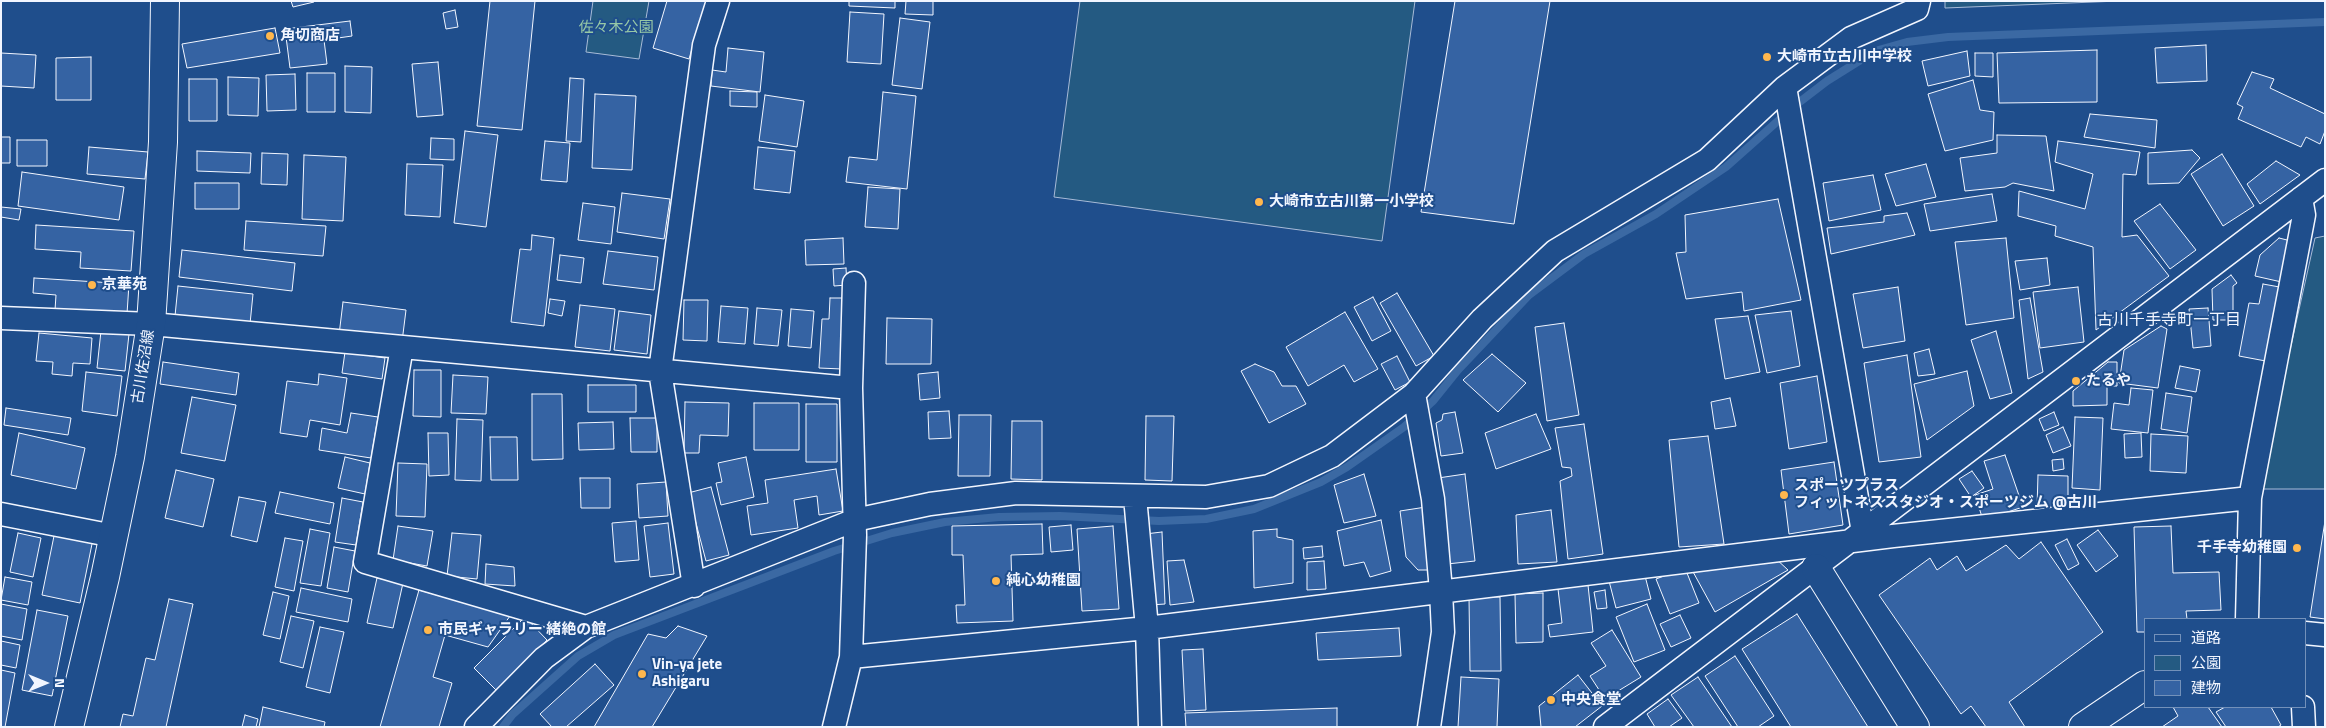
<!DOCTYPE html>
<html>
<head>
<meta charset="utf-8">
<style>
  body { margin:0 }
  #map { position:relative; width:2326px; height:728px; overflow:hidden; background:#1f4e8c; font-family:"Titillium Web","Noto Sans JP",sans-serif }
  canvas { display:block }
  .frame { position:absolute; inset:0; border:2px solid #f2f6ff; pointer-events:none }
  .legend { position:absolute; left:2144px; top:618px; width:162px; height:90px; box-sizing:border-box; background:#1f4e8c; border:1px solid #7391ba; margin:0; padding:6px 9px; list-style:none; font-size:15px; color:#f2f6ff }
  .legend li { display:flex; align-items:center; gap:10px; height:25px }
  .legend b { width:25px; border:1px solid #7391ba }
  .north { position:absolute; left:20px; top:658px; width:50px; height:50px; -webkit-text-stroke:4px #1f4e8c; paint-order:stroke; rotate:90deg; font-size:14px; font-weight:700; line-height:20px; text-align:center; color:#f2f6ff }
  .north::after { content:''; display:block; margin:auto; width:18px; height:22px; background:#f2f6ff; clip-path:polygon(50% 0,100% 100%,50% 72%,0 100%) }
</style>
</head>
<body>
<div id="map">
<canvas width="2326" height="728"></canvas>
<div class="frame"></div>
<ul class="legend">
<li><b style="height:6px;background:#1f4e8c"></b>道路</li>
<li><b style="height:14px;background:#245a82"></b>公園</li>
<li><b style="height:14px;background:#3563a3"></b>建物</li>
</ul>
<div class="north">N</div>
</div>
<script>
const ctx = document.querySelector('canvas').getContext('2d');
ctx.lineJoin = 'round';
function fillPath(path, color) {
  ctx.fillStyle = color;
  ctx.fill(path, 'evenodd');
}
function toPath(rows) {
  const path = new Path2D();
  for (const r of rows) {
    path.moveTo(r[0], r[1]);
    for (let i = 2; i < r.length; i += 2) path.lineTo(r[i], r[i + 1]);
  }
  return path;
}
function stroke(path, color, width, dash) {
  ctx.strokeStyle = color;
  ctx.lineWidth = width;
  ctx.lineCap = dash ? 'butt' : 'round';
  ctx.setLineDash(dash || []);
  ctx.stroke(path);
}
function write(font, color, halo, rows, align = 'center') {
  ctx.font = font + ' "Titillium Web","Noto Sans JP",sans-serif';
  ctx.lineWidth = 4;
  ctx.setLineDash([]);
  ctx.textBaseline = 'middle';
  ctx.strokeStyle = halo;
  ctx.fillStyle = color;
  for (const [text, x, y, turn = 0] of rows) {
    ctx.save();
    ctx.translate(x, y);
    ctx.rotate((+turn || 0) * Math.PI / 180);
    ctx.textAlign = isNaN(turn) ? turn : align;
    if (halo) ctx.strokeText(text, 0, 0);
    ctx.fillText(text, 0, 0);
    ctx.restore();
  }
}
const green = toPath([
  [593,1,649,1,639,59,586,52,593,1],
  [1080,1,1415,1,1382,241,1054,197,1080,1],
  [1945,1,2119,1,1945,8,1945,1],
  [2325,236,2325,489,2259,489,2315,238,2325,236]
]);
fillPath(green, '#245a82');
stroke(green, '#a8bbd7', 1);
stroke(toPath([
  [503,727,512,715,578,656,614,635,834,551,892,533,945,522,999,517,1060,516,1159,521,1206,519,1254,509,1321,482,1347,467,1404,427,1433,401,1458,370,1529,295,1584,254,1656,214,1726,167,1797,104,1827,81,1875,51,1907,42,1948,37,2325,22]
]), '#3b69a3', 8);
const building = toPath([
  [291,1,314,1,314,2,293,7,291,1],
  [490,1,535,1,522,130,477,126,490,1],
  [667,1,706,1,689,59,653,48,667,1],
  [849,1,895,1,895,8,849,6,849,1],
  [906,1,933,1,933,15,905,14,906,1],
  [1455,1,1550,1,1514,224,1421,212,1455,1],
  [455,10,458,27,446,29,443,13,455,10],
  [850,12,884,14,881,64,847,62,850,12],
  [900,18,930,22,922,89,892,85,900,18],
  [350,21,352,36,324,40,327,64,290,68,285,29,350,21],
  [275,28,280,53,187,68,182,44,275,28],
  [2206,45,2207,81,2157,83,2155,48,2206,45],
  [728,48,764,52,760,92,711,86,712,70,726,72,728,48],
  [2097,50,2097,102,1999,103,1997,53,2097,50],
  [1967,51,1970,76,1928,86,1922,61,1967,51],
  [1,53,36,55,34,88,1,86,1,53],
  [1975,53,1993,53,1993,77,1975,76,1975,53],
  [91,57,91,100,56,100,56,58,91,57],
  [438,62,443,115,417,117,412,64,438,62],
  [345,66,372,67,371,113,345,112,345,66],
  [2252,72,2274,79,2270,88,2325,114,2325,131,2320,144,2306,137,2301,147,2238,119,2243,107,2237,104,2252,72],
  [307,73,335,73,335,112,307,112,307,73],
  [295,74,296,110,267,111,266,75,295,74],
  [228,77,259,78,258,116,228,115,228,77],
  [570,78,584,79,581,142,566,141,570,78],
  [189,79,217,79,217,121,189,121,189,79],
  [1973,80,1980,110,1994,112,1993,140,1945,151,1928,94,1973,80],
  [730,91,757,92,757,107,730,106,730,91],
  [883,92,916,96,907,189,846,182,849,157,877,160,883,92],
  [595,94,636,96,632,170,592,168,595,94],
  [765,95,804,101,797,147,759,141,765,95],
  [2090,114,2157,120,2155,148,2084,137,2090,114],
  [465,131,498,135,486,227,454,223,465,131],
  [1997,135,2046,136,2054,191,2013,183,2005,187,1965,191,1960,158,1997,153,1997,135],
  [1,137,10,137,10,163,1,163,1,137],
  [431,138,454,139,454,160,430,159,431,138],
  [17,140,47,140,47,166,17,166,17,140],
  [545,141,570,143,567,182,541,180,545,141],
  [2058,141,2140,152,2136,175,2123,174,2122,237,2137,235,2169,276,2096,330,2093,247,2055,236,2056,226,2018,216,2019,191,2085,209,2093,174,2055,162,2058,141],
  [89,147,148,152,145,179,87,174,89,147],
  [758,147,795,151,790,193,754,189,758,147],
  [2192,150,2200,158,2179,183,2148,184,2148,153,2192,150],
  [197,151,251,153,250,173,197,171,197,151],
  [262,153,288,154,287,185,261,184,262,153],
  [2222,154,2254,206,2223,226,2191,174,2222,154],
  [304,155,346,157,343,221,302,219,304,155],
  [2276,161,2300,175,2260,204,2247,184,2276,161],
  [407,164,443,165,440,217,405,215,407,164],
  [1926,164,1936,197,1896,206,1885,174,1926,164],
  [22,172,124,187,119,220,18,206,22,172],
  [1873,175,1881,210,1829,221,1823,183,1873,175],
  [195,183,239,183,239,209,195,209,195,183],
  [868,187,900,189,898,229,865,227,868,187],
  [622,193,670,199,664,239,617,232,622,193],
  [1992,194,1997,221,1930,231,1924,204,1992,194],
  [1778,199,1801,300,1744,311,1742,292,1686,299,1676,253,1686,252,1685,215,1778,199],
  [583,203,615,207,611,244,578,240,583,203],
  [2160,204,2196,250,2170,269,2134,221,2160,204],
  [1,207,21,209,19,220,1,217,1,207],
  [1907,213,1915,235,1831,254,1827,228,1884,222,1884,216,1907,213],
  [246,221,326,226,323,256,244,250,246,221],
  [36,225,134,231,131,271,80,268,81,252,35,249,36,225],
  [532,235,554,238,544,326,511,322,520,249,531,250,532,235],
  [843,238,844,264,806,265,805,240,843,238],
  [2006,238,2014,318,1966,325,1955,242,2006,238],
  [2279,238,2295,242,2286,283,2255,276,2260,255,2279,238],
  [182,250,295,263,292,291,179,277,182,250],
  [608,251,658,257,654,290,603,284,608,251],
  [560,255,584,258,581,283,557,280,560,255],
  [2047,258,2050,285,2020,290,2015,261,2047,258],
  [846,268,847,285,834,286,833,269,846,268],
  [2231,275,2237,283,2233,286,2233,320,2213,320,2212,289,2231,275],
  [34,278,129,284,127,314,55,310,56,295,33,293,34,278],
  [2263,284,2285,288,2271,362,2239,356,2249,303,2259,304,2263,284],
  [178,286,253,294,250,324,175,316,178,286],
  [1898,287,1905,341,1863,348,1853,294,1898,287],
  [2078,287,2084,342,2040,348,2033,292,2078,287],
  [1397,293,1434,356,1416,366,1380,303,1397,293],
  [1373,297,1391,331,1372,341,1354,307,1373,297],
  [830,298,845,298,842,369,819,368,822,319,829,319,830,298],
  [2030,298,2043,372,2028,379,2019,300,2030,298],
  [550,299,565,301,562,316,548,313,550,299],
  [684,300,708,300,707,341,683,340,684,300],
  [343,302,406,310,402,342,339,335,343,302],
  [580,305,615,309,610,351,575,347,580,305],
  [721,306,748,308,745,344,718,342,721,306],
  [757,308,782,310,778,346,754,344,757,308],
  [2208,308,2211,346,2193,348,2189,309,2208,308],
  [791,309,814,311,811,348,788,346,791,309],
  [619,311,651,315,647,354,614,350,619,311],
  [1791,311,1800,366,1767,373,1755,315,1791,311],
  [1345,312,1378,369,1354,382,1344,365,1308,386,1286,347,1345,312],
  [1748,316,1760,372,1725,379,1715,319,1748,316],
  [887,318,932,319,931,364,886,364,887,318],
  [1564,323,1579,415,1547,421,1535,327,1564,323],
  [2161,326,2167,329,2158,388,2119,383,2124,350,2161,326],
  [101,331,129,334,125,371,97,368,101,331],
  [1996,331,2012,393,1990,399,1971,340,1996,331],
  [39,333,92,338,90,364,73,363,72,376,52,374,53,362,36,361,39,333],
  [1929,349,1935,374,1918,376,1914,353,1929,349],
  [345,352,385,358,382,379,342,373,345,352],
  [1492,354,1526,383,1498,412,1463,380,1492,354],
  [1907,355,1921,457,1879,462,1864,363,1907,355],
  [1397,356,1410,382,1395,390,1381,364,1397,356],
  [163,362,239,373,236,395,160,384,163,362],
  [2108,362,2117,362,2117,386,2107,386,2107,405,2073,406,2073,391,2108,362],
  [1255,364,1274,372,1282,386,1296,386,1306,404,1269,423,1241,371,1255,364],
  [2180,366,2200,370,2196,392,2175,388,2180,366],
  [414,370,441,370,441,417,413,416,414,370],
  [1967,371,1974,406,1927,440,1914,384,1967,371],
  [86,372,122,376,117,416,82,411,86,372],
  [938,372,940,398,920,400,918,374,938,372],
  [319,374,347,378,340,425,310,420,307,437,280,433,287,381,318,385,319,374],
  [453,375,488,377,486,414,451,413,453,375],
  [1817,376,1827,442,1789,449,1780,383,1817,376],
  [588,385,636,385,636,412,588,412,588,385],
  [2131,388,2153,390,2148,433,2111,429,2114,403,2129,405,2131,388],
  [2166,393,2192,397,2187,433,2161,429,2166,393],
  [532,394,562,394,563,459,532,460,532,394],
  [192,397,236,405,225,461,181,453,192,397],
  [1730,398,1736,426,1715,429,1711,402,1730,398],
  [685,402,729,403,728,436,700,435,699,453,684,453,685,402],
  [754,403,799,403,799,450,754,450,754,403],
  [806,404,837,404,837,462,806,462,806,404],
  [6,408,71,418,68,435,4,425,6,408],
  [949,411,951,438,929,439,928,412,949,411],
  [1455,412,1463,453,1441,456,1436,423,1442,420,1443,414,1455,412],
  [2054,412,2059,425,2044,431,2039,419,2054,412],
  [351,413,378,417,371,458,319,450,322,428,347,433,351,413],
  [1536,414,1551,449,1496,469,1485,433,1536,414],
  [959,415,991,415,990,476,958,476,959,415],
  [1146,416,1174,416,1172,481,1145,480,1146,416],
  [2075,417,2103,418,2100,490,2072,488,2075,417],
  [630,418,657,418,657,452,631,452,630,418],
  [457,419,483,420,481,481,455,480,457,419],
  [1012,421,1042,421,1042,480,1011,479,1012,421],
  [613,422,614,449,579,450,578,423,613,422],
  [1584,424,1603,554,1568,559,1560,481,1572,476,1571,468,1562,467,1555,428,1584,424],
  [2063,427,2071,446,2053,453,2046,435,2063,427],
  [19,433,85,448,76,489,11,475,19,433],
  [428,433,448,433,449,475,429,476,428,433],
  [2141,433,2142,457,2125,458,2124,434,2141,433],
  [2151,434,2188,436,2186,473,2150,471,2151,434],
  [1708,436,1724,544,1679,547,1669,440,1708,436],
  [490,437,517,437,518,480,491,480,490,437],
  [2005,455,2023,507,1983,520,1975,495,1993,489,1984,461,2005,455],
  [345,457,370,463,365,494,338,488,345,457],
  [746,457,754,497,721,505,716,483,722,482,718,463,746,457],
  [2063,459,2064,469,2053,471,2052,460,2063,459],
  [1834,462,1843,525,1789,534,1781,470,1834,462],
  [398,463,427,464,425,517,396,516,398,463],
  [836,469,843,511,819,515,817,496,794,500,798,528,751,535,747,506,768,503,765,480,836,469],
  [176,470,214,479,203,527,165,518,176,470],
  [1972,471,1984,488,1971,497,1959,479,1972,471],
  [1364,474,1376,516,1344,523,1334,485,1364,474],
  [1465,474,1475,561,1447,564,1438,478,1465,474],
  [2038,475,2068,476,2068,509,2037,508,2038,475],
  [580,478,610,478,610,508,581,508,580,478],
  [666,482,668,516,639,518,637,484,666,482],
  [711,487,729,555,706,561,688,493,711,487],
  [280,492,334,503,330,524,275,513,280,492],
  [239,497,266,502,257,542,231,536,239,497],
  [342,498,363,502,356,545,335,542,342,498],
  [1426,507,1431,570,1418,570,1406,557,1400,511,1426,507],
  [1551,510,1557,562,1518,564,1516,515,1551,510],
  [1381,520,1391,571,1370,577,1364,562,1344,566,1337,531,1381,520],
  [636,521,639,560,615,562,612,523,636,521],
  [2325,521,2325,619,2310,617,2325,521],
  [668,523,674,574,650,577,644,526,668,523],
  [1042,524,1043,554,1011,555,1013,621,957,623,956,605,965,605,963,555,952,555,952,526,1042,524],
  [1071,525,1073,550,1051,552,1049,527,1071,525],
  [398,526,433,531,427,566,393,560,398,526],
  [1113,526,1119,609,1082,611,1077,529,1113,526],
  [2171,526,2173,573,2219,572,2221,610,2186,611,2187,619,2145,619,2145,632,2137,632,2134,527,2171,526],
  [310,529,330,533,321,586,300,583,310,529],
  [1277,529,1277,537,1293,540,1293,583,1254,588,1253,531,1277,529],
  [2098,530,2118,556,2096,572,2077,545,2098,530],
  [55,531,93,539,80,603,42,595,55,531],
  [1162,532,1165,604,1150,605,1145,534,1162,532],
  [18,533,41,538,33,577,10,572,18,533],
  [452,533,481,535,477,579,447,576,452,533],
  [285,538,303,541,294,591,275,587,285,538],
  [2067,539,2079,564,2068,570,2055,545,2067,539],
  [2041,542,2103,632,2009,702,2025,727,1986,727,1971,706,1961,714,1879,595,1930,558,1937,570,1957,556,1966,571,2006,545,2019,559,2041,542],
  [1322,546,1323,557,1304,559,1303,548,1322,546],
  [334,547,355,551,348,592,327,588,334,547],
  [1774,557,1788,570,1715,612,1692,570,1774,557],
  [1184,560,1194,602,1170,605,1167,561,1184,560],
  [1324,561,1326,589,1307,590,1307,562,1324,561],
  [486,564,514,567,515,586,485,584,486,564],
  [1685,568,1699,603,1670,614,1656,579,1685,568],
  [1644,572,1651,599,1616,608,1609,581,1644,572],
  [5,577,32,582,28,605,1,600,5,577],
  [377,578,403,583,393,628,367,623,377,578],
  [1588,585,1593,632,1550,637,1548,625,1562,623,1558,589,1588,585],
  [301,588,352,599,348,622,296,612,301,588],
  [419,590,510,616,488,647,445,635,433,677,452,683,439,727,380,727,419,590],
  [1605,590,1607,608,1597,609,1594,592,1605,590],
  [273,592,289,596,280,639,263,635,273,592],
  [1543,593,1543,642,1516,643,1515,594,1543,593],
  [1469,597,1500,597,1501,671,1470,671,1469,597],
  [169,599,193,604,166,727,120,727,123,714,133,716,146,658,155,660,169,599],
  [1,604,27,609,22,640,1,636,1,604],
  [1647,604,1665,650,1634,662,1616,617,1647,604],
  [37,610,68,616,52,696,22,690,37,610],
  [1797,614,1868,727,1791,727,1742,649,1797,614],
  [1680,615,1691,638,1671,647,1660,624,1680,615],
  [291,616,314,621,303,668,280,662,291,616],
  [525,617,547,640,496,690,474,668,525,617],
  [678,626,707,636,652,727,594,727,648,634,666,638,678,626],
  [320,627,344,632,330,693,306,687,320,627],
  [1399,628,1401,656,1318,660,1316,633,1399,628],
  [1612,630,1641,677,1605,699,1590,676,1606,666,1591,643,1612,630],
  [1,641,20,645,16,668,1,665,1,641],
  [1203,649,1206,710,1185,711,1182,650,1203,649],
  [1735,656,1774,716,1758,727,1738,727,1705,676,1735,656],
  [595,664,614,685,566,727,552,727,540,714,595,664],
  [1,670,15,673,5,727,1,727,1,670],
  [1578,675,1602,706,1575,727,1541,727,1539,706,1578,675],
  [1461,677,1499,679,1497,727,1458,727,1461,677],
  [1698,677,1732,727,1694,727,1671,695,1698,677],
  [1668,699,1682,718,1669,727,1655,727,1647,714,1668,699],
  [263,707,325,722,324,727,259,727,263,707],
  [2173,707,2208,707,2222,727,2162,727,2178,716,2173,707],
  [2225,707,2271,707,2281,725,2278,727,2226,727,2216,712,2225,707],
  [1337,708,1337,727,1186,727,1185,713,1337,708],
  [245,715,258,719,256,727,242,727,245,715]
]);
fillPath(building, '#3563a3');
stroke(building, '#f2f6ff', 1);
const street = toPath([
  [1785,87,1863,532],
  [1,318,151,324,851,388],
  [402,347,365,562,586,627],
  [1414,394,1433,499,1441,591,1443,632,1429,727],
  [1135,497,1147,628,1150,727],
  [1,514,114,536],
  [694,586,660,371,704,45,718,1],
  [2247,619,2250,498,2304,215,2301,198],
  [2305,633,2325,635],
  [851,657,1147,628,1893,536,2250,498],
  [2303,707,2304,727],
  [476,727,544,658,586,627,855,520,930,504,1016,493,1206,497,1269,486,1332,456,1414,394,1482,319,1555,251,1707,160,1785,87,1851,38,1917,9,1919,1],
  [834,727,851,657,855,535,851,388,854,283],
  [1605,727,2325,180]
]);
const secondary = toPath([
  [1816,568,1915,727],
  [2083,727,2145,685]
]);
const primary = toPath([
  [69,727,105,577,130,457,151,324,163,142,165,1]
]);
stroke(street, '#f2f6ff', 25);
stroke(secondary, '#f2f6ff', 30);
stroke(primary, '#f2f6ff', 30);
stroke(street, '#1f4e8c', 22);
stroke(secondary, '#1f4e8c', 28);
stroke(primary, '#1f4e8c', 28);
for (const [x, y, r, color] of [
  [270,36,5,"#ffb74d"],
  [1767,57,5,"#ffb74d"],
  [1259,202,5,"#ffb74d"],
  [92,285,5,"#ffb74d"],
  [2076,381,5,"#ffb74d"],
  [1784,495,5,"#ffb74d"],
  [2297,548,5,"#ffb74d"],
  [996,581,5,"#ffb74d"],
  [428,630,5,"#ffb74d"],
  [642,674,5,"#ffb74d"],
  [1551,700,5,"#ffb74d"]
]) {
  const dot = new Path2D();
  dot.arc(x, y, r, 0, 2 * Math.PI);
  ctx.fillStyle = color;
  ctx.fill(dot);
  stroke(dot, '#1f4e8c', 2);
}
write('15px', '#97c8a6', '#1f4e8c', [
  ["佐々木公園",616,28]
]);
write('bold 15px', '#f2f6ff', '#1f4e8c', [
  ["角切商店",280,36],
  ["大崎市立古川中学校",1777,57],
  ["大崎市立古川第一小学校",1269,202],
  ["京華苑",102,285],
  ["たるや",2086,381],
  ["スポーツプラス",1794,486],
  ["フィットネススタジオ・スポーツジム @古川",1794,503],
  ["千手寺幼稚園",2287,548,"right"],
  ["純心幼稚園",1006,581],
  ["市民ギャラリー 緒絶の館",438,630],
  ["Vin-ya jete",652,665],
  ["Ashigaru",652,682],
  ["中央食堂",1561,700]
], 'left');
write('15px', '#f2f6ff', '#1f4e8c', [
  ["古川佐沼線",144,367,-81]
]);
write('16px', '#f2f6ff', '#1f4e8c', [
  ["古川千手寺町一丁目",2169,321]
]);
</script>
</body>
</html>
